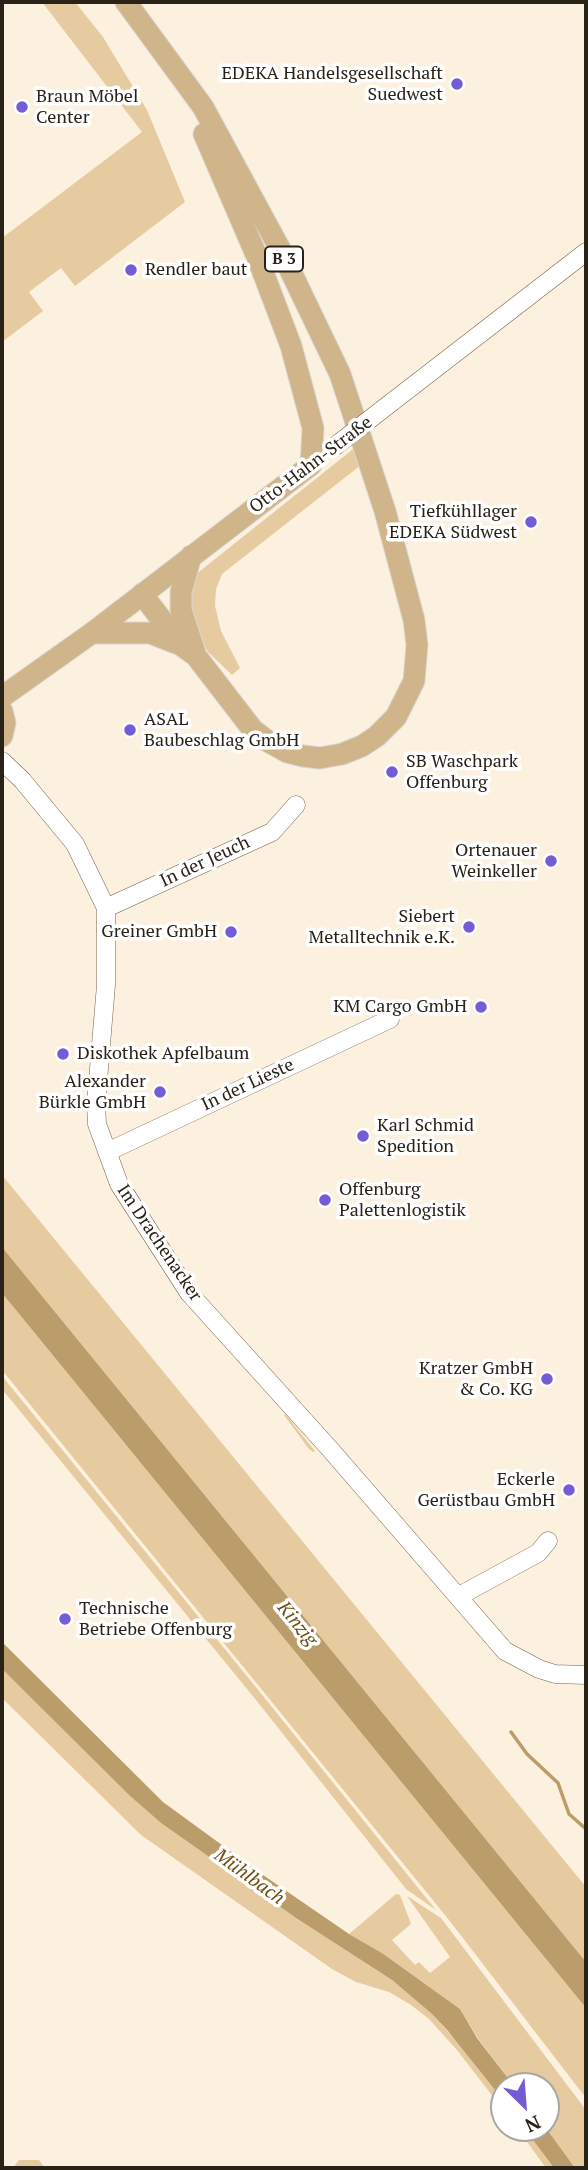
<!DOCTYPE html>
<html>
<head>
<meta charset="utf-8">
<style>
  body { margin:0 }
  #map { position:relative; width:588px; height:2170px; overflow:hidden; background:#fcf0de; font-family:"PT Serif",serif }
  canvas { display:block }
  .frame { position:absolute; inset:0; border:4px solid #292217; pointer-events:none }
  .north { position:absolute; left:490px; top:2072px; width:70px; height:70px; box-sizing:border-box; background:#fff; border:2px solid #a9a7a2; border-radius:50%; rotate:155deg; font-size:19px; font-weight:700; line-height:28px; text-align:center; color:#292217 }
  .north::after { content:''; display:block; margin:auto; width:24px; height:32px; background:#745cd6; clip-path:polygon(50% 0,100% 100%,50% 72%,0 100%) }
</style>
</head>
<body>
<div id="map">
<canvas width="588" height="2170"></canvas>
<div class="frame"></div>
<div class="north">N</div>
</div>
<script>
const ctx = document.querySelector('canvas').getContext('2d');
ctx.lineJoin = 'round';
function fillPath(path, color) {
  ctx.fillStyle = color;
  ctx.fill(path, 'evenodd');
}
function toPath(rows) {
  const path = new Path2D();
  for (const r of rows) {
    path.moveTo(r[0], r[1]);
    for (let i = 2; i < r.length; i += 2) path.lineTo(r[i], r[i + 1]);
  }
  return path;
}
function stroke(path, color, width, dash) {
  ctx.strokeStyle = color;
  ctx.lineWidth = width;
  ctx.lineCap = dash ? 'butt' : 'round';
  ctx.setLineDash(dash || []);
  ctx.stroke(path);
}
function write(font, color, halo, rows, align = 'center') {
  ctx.font = font + ' "PT Serif",serif';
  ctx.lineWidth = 7;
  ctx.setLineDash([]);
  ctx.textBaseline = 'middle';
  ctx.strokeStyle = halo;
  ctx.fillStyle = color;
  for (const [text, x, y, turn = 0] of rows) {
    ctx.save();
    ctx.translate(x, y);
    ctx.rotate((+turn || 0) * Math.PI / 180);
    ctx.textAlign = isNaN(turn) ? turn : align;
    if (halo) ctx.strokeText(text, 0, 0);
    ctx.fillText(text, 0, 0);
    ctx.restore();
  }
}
fillPath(toPath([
  [42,2,75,2,103,37,147,110,185,202,75,286,61,268,29,292,43,311,2,342,2,238,142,132],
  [357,446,361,465,222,574,216,589,215,606,221,631,240,668,232,675,208,652,192,624,189,589,195,575],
  [2,1175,586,1887,586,1962,2,1247],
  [2,1293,586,2008,586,2098,449,1920,2,1370],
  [2,1376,255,1686,436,1910,406,1889,256,1700,2,1389],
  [284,1415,286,1415,315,1451,313,1452,309,1449],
  [2,1669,130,1796,161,1823,296,1918,392,1980,432,2014,478,2065,504,2101,504,2111,457,2050,429,2019,411,2005,389,1992,356,1982,332,1969,141,1835,2,1698],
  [396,1894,400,1895,411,1924,392,1940,415,1965,419,1962,430,1973,450,1957,407,1896,441,1918,586,2110,586,2168,575,2168,546,2128,546,2086,514,2086,477,2037,460,2009,382,1953,349,1934],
  [517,2128,524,2128,554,2168,546,2168],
  [19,2160,39,2160,45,2168,13,2168]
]), '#e6cba0');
fillPath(toPath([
  [2,1247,586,1962,586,2008,2,1293],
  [2,1642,163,1802,263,1875,349,1934,382,1953,460,2009,477,2038,514,2086,504,2086,504,2101,448,2031,432,2014,392,1980,296,1918,161,1823,130,1796,2,1669],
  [524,2128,546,2128,575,2168,554,2168]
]), '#bb9c6b');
stroke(toPath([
  [511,1732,527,1754,558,1783,569,1814,586,1829]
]), '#bb9c6b', 3.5);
const minor = toPath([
  [392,402,586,252],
  [2,761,22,780,75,844,106,908,106,985,96,1104,97,1124,119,1184,189,1293,329,1448,505,1651,539,1669,555,1674,586,1675],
  [106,908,272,832,296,805],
  [107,1152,390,1019],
  [459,1596,538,1553,548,1541]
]);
const major = toPath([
  [126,2,203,107,280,249,340,374,385,511,414,620,417,645,414,681,396,717,377,736,362,746,342,754,320,758,303,756,287,752,269,742,253,730,196,656,181,610,181,592,191,556],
  [142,594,181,645],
  [92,633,150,633,181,645,196,656],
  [2,697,92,633,311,465,313,428,291,346,258,259,204,134],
  [2,711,5,723,2,736]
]);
stroke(minor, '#76644a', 19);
stroke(major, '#d8d7d5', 23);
stroke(minor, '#fff', 18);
stroke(major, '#cfb589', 21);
const minorBridge = toPath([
  [334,447,392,402]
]);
stroke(minorBridge, '#76644a', 19, []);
stroke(minorBridge, '#fff', 18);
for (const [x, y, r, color] of [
  [457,84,7,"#745cd6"],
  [22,107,7,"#745cd6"],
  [131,270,7,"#745cd6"],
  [531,522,7,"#745cd6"],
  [130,730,7,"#745cd6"],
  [392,772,7,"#745cd6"],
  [551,861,7,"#745cd6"],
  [469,927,7,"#745cd6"],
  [231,932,7,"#745cd6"],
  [481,1007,7,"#745cd6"],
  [63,1054,7,"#745cd6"],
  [160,1092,7,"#745cd6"],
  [363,1136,7,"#745cd6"],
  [325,1200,7,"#745cd6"],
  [547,1379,7,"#745cd6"],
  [569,1490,7,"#745cd6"],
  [65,1619,7,"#745cd6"]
]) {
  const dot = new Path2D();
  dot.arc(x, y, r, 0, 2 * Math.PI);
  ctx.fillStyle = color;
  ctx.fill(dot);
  stroke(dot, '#fff', 2.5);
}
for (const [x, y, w] of [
  [284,259,38]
]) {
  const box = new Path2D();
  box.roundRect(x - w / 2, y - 12.5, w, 25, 5);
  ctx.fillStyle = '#fff';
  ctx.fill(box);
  stroke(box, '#292217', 2);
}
write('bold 16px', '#292217', null, [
  ["B 3",284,259]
]);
write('18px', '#292217', '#fff', [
  ["EDEKA Handelsgesellschaft",443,74],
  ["Suedwest",443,95],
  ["Braun Möbel",36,97,"left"],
  ["Center",36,118,"left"],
  ["Rendler baut",145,270,"left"],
  ["Tiefkühllager",517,512],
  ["EDEKA Südwest",517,533],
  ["ASAL",144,720,"left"],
  ["Baubeschlag GmbH",144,741,"left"],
  ["SB Waschpark",406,762,"left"],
  ["Offenburg",406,783,"left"],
  ["Ortenauer",537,851],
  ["Weinkeller",537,872],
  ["Siebert",455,917],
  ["Metalltechnik e.K.",455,938],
  ["Greiner GmbH",217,932],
  ["KM Cargo GmbH",467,1007],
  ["Diskothek Apfelbaum",77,1054,"left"],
  ["Alexander",146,1082],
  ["Bürkle GmbH",146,1103],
  ["Karl Schmid",377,1126,"left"],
  ["Spedition",377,1147,"left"],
  ["Offenburg",339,1190,"left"],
  ["Palettenlogistik",339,1211,"left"],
  ["Kratzer GmbH",533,1369],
  ["& Co. KG",533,1390],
  ["Eckerle",555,1480],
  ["Gerüstbau GmbH",555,1501],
  ["Technische",79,1609,"left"],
  ["Betriebe Offenburg",79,1630,"left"]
], 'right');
write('18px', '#292217', '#fff', [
  ["Otto-Hahn-Straße",311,465,-37],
  ["In der Jeuch",205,862,-25],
  ["In der Lieste",248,1085,-25],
  ["Im Drachenacker",159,1243,56]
]);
write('italic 19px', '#6c4d11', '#fff', [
  ["Kinzig",297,1624,51],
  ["Mühlbach",249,1877,36]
]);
</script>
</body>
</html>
